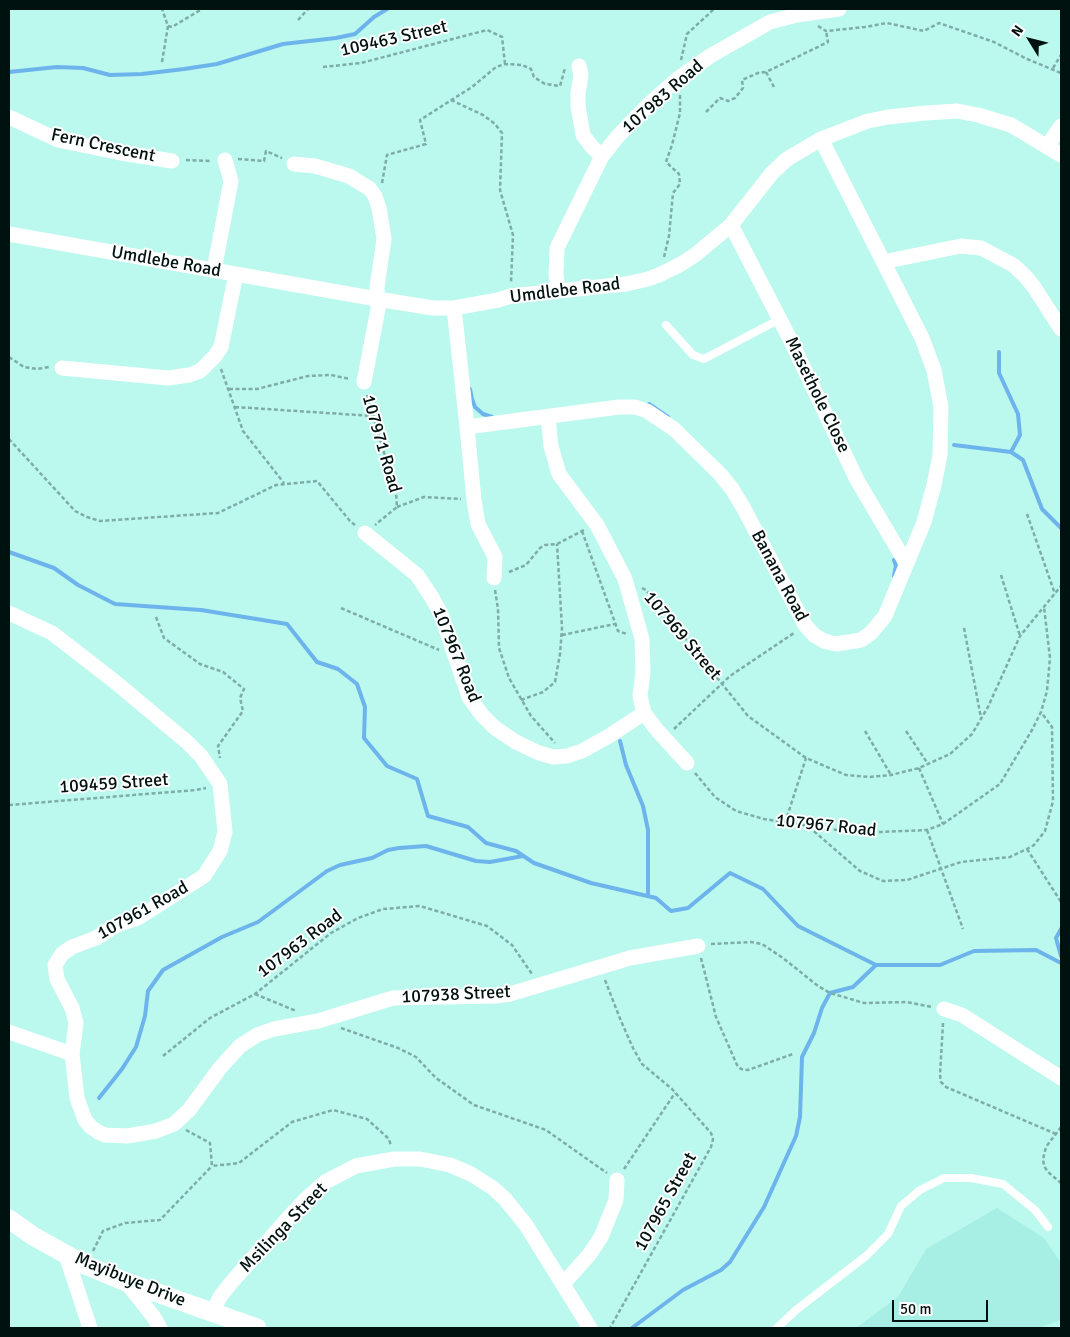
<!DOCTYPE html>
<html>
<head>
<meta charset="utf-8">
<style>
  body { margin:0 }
  #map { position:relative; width:1070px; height:1337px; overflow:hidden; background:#bbf8ee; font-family:Signika,sans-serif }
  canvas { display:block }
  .frame { position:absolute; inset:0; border:10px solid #00120f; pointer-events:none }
  .north { position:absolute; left:1005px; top:15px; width:50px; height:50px; -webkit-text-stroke:4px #fff; paint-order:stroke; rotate:306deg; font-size:14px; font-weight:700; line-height:20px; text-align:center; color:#00120f }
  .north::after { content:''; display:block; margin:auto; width:18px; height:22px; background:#00120f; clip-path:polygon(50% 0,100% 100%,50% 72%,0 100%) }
  .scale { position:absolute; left:892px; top:1300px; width:96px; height:22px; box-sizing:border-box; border:2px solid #00120f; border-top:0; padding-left:6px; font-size:15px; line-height:18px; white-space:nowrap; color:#00120f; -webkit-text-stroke:4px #fff; paint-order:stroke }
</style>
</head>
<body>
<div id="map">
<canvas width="1070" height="1337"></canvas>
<div class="frame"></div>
<div class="north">N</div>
<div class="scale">50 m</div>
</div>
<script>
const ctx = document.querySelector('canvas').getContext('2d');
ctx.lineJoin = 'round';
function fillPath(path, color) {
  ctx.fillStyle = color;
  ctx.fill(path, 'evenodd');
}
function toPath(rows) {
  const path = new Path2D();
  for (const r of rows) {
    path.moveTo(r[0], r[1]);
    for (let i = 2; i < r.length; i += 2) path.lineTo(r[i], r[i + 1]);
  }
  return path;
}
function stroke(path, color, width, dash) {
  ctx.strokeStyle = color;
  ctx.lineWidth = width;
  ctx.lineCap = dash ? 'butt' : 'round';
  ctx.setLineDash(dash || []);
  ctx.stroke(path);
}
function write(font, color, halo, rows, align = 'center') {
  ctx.font = font + ' Signika,sans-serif';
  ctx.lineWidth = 4;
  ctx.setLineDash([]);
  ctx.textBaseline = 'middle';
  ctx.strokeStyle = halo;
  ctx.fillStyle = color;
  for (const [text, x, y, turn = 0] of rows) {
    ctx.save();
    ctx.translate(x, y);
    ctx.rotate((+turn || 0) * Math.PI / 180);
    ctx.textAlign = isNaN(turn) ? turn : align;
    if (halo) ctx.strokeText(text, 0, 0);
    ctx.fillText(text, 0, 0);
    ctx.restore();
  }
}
fillPath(toPath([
  [997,1208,1044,1238,1061,1263,1061,1320,1038,1328,856,1328,898,1297,926,1249]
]), '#a7efe4');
stroke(toPath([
  [9,72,57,67,83,68,110,75,142,74,184,69,217,64,283,44,336,38,355,34,374,17,387,9],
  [999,352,999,373,1018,414,1020,435,1011,452],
  [470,389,472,399,475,407,483,414,492,417],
  [649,404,668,417],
  [954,445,1011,452,1023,460,1042,509,1061,528],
  [9,552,54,568,78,585,115,604,201,610,287,624,317,662,338,669,357,684,365,707,364,738,387,766,417,779,428,816,468,827,486,843,516,851,534,863,591,883,656,898,671,911,688,908,730,873,763,889,798,926,876,965,940,965,974,951,1036,950,1061,963],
  [894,560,896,566,894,576],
  [620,741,626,765,643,806,648,830,648,896],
  [1061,929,1056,938,1061,956],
  [99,1098,122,1069,136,1047,145,1016,148,991,163,970,222,937,258,922,327,871,340,865,372,858,388,850,399,848,426,846,476,861,490,862,523,856],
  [632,1328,683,1290,721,1270,730,1262,764,1207,796,1136,800,1117,802,1057,814,1033,822,1008,830,993,853,987,876,965]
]), '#6db4ec', 4);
stroke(toPath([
  [298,20,308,9],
  [168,26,172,27,202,9],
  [818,26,826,31,865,27,887,23,924,31,939,23,994,42,1027,59,1061,73],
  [681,60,687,34,714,9],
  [162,62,168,26,162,9],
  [323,67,361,63,487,30,502,37,505,64],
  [1053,68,1061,55],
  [774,87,766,72,828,42,826,31],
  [451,100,483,115,495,124,502,133,500,190,513,235,511,283],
  [706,112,720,98,728,101,735,98,743,88,742,80,758,73,766,72],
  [238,159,264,161,266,151,282,158],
  [186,160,212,161],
  [382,183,387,155,426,144,420,120,472,87,496,67,505,64,522,65,531,69,534,77,545,84,560,86,565,68],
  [664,257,669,236,673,193,680,184,679,174,666,162,672,145,680,113,680,94],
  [9,357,24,367,37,369,49,367],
  [221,369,243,431,284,483],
  [229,389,257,389,308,376,331,375,350,379],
  [367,395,396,493,397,507,375,525],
  [235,407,373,416],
  [9,439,75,511,87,517,100,521,218,513,276,485,317,481,350,521,355,525],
  [397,507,424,497,461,499],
  [1027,514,1055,594],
  [582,531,618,631,627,634],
  [509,572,526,565,540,548,545,545,557,544,584,530],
  [1001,575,1020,636],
  [642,588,646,590,748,716,806,758,846,775,869,777,891,775,919,768,950,754,972,734,988,707,1020,636,1061,586],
  [495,590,498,609,499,648,509,678,531,716,555,743],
  [341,608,439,650],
  [156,617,164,638,200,664,223,672,244,689,240,698,243,711,218,746,220,758],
  [964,628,981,718],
  [562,635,615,624],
  [521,700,543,692,555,682,560,654,562,628,557,544],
  [674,729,730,676,794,633],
  [865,731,891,775],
  [906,731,928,764],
  [919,768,943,824],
  [695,773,715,797,736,811,764,819,857,833,927,830,943,824,1000,784,1032,730,1041,712,1047,691,1050,658,1044,607],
  [9,805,196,790,206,788],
  [785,823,806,758],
  [809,827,860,871,883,881,907,880,961,862,1010,857,1027,849,1034,845,1045,831,1053,801,1052,727,1041,712],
  [927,830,963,929],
  [1027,849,1061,902],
  [711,944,751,942,762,944,783,958,818,986,830,993,864,1003,907,1002,932,1007],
  [701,958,716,1017,737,1065,741,1069,748,1070,793,1054],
  [605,980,621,1021,633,1048,642,1064,672,1089,711,1133,713,1139,711,1147,610,1328],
  [255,994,296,1011],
  [943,1023,940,1075,941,1082,946,1087,1056,1134],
  [341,1028,398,1048,416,1057,436,1078,474,1105,546,1130,607,1173],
  [163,1056,210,1018,255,994,331,933,358,918,383,909,420,906,487,926,512,945,532,974],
  [1061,1127,1046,1147,1043,1159,1044,1166,1048,1172,1061,1183],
  [186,1130,210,1143,212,1166,239,1163,292,1122,333,1110,367,1119,389,1139,391,1146],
  [624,1169,675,1093],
  [93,1251,103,1231,125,1223,160,1220,212,1166]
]), '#7eada6', 2.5, [4, 2.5]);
stroke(toPath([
  [666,325,693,355,704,359,780,319],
  [777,1328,796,1310,866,1256,888,1234,901,1206,920,1190,944,1178,971,1178,1003,1184,1035,1210,1048,1227]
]), '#fff', 8);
stroke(toPath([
  [579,66,581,75,578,93,578,106,583,135,592,147,602,156],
  [9,117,58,140,121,153,172,161],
  [1048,145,1061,126],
  [294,164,315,166,349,176,370,189,375,196,379,208,384,239,377,287,378,309,364,382],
  [731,225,791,341,857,480,906,563],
  [9,234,377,299,433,308,454,308,498,300,511,296,626,284,648,279,659,275,681,264,695,255,731,225,772,173,787,159,821,139,868,121,888,117,926,113,957,111,978,115,1011,125,1061,155],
  [883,262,961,246,981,248,1013,265,1025,276,1034,287,1061,329],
  [214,270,231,181,225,160],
  [558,291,556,275,557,248,602,156,618,136,648,105,676,80,710,56,770,22,797,15,839,9],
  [454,308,467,427,619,407,635,407,647,411,674,429,721,475,732,489,743,507,805,625,814,635,824,641,836,644,861,640,871,633,885,616,924,522,934,485,940,455,941,407,934,370,922,338,821,139],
  [62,368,168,378,189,375,200,371,215,356,221,347,236,274],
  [548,417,551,446,559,474,597,525,625,579,642,639,643,672,640,696,644,713],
  [467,427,474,500,478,524,495,557,494,578],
  [365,533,417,575,431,596,441,614,469,697,482,715,495,728,516,742,539,753,553,757,567,756,582,751,609,736,644,713,657,730,687,763],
  [9,613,52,633,114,681,187,742,201,756,220,784,225,832,220,851,204,876,138,918,117,925,96,938,72,947,62,954,55,965,57,979,72,1008,76,1023,72,1054,77,1098,85,1120,91,1127,98,1132,105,1135,127,1136,156,1131,174,1124,189,1110,220,1068,240,1046,257,1035,274,1029,318,1021,393,998,496,996,510,994,630,958,698,946],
  [944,1009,962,1015,1061,1078],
  [9,1032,72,1054],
  [66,1255,90,1328],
  [126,1282,153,1316,160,1328],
  [563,1284,589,1255,601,1237,616,1200,617,1180],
  [212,1313,220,1297,230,1284,289,1217,307,1198,325,1182,356,1166,394,1159,420,1159,450,1165,471,1174,493,1188,505,1199,526,1225,590,1328]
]), '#fff', 15);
stroke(toPath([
  [9,1219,33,1236,85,1265,126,1282,257,1328]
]), '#fff', 19);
write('18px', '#00120f', '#fff', [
  ["109463 Street",394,39,-13],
  ["107983 Road",663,97,-41],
  ["Fern Crescent",103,146,12],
  ["Umdlebe Road",166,262,10],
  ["Umdlebe Road",565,291,-7],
  ["Masethole Close",817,395,64],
  ["107971 Road",381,444,74],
  ["Banana Road",779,576,62],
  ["107969 Street",682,636,50],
  ["107967 Road",456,655,68],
  ["109459 Street",114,784,-4],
  ["107967 Road",826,826,6],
  ["107961 Road",143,911,-29],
  ["107963 Road",300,944,-37],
  ["107938 Street",456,995,-3],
  ["107965 Street",666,1202,-61],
  ["Msilinga Street",284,1228,-46],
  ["Mayibuye Drive",130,1280,22]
]);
</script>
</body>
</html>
